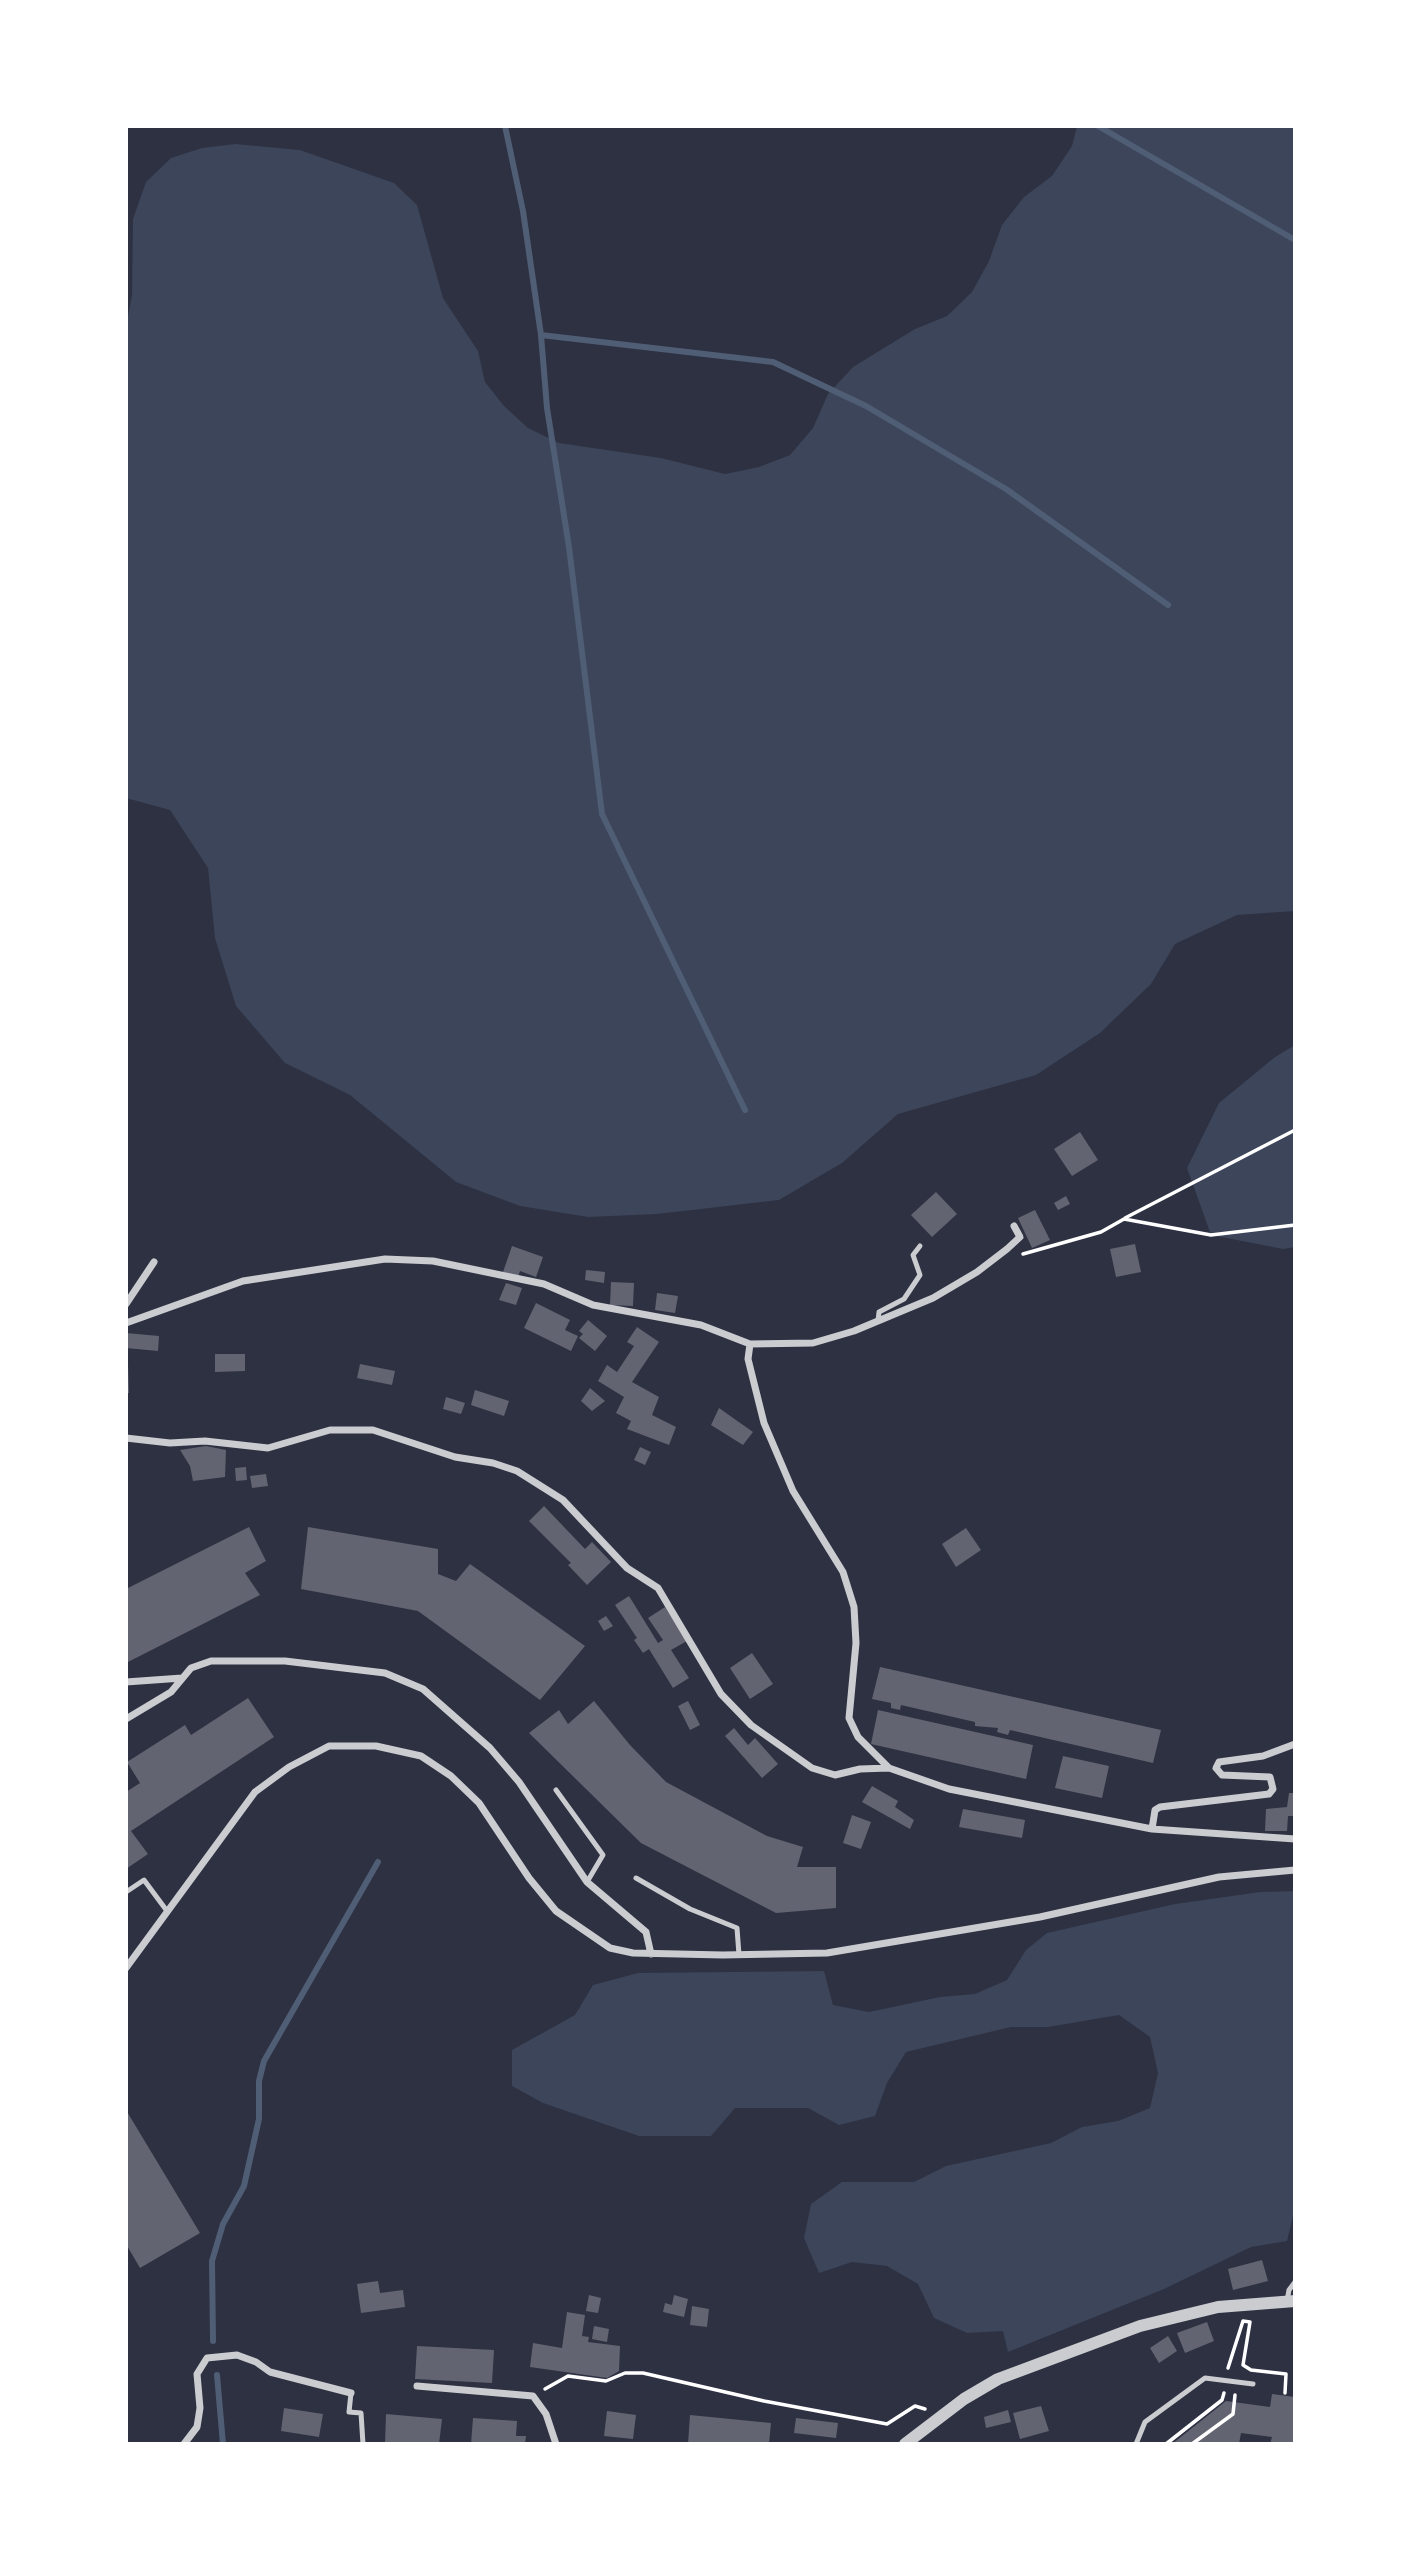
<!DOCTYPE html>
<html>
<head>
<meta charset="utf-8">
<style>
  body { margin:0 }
  #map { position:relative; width:1421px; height:2570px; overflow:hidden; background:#2d3142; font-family:Karla,sans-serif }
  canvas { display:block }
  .frame { position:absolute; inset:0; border:128px solid #fff; pointer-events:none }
</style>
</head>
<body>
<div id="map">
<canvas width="1421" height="2570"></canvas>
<div class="frame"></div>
</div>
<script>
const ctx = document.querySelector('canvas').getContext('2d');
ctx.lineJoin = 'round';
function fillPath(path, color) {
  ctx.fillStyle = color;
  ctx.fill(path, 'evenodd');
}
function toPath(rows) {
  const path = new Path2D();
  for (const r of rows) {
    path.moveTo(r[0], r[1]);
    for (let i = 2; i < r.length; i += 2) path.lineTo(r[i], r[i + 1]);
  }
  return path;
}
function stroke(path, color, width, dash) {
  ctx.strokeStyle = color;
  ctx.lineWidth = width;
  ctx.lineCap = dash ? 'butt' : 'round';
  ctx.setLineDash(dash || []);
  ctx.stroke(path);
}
fillPath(toPath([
  [1077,126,1295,126,1295,911,1237,915,1175,944,1151,984,1100,1033,1036,1075,898,1114,842,1163,779,1200,657,1214,588,1217,520,1206,456,1182,350,1095,285,1063,236,1006,215,938,208,868,170,810,126,798,126,327,132,295,133,219,146,182,171,158,202,148,235,144,300,150,394,183,417,205,443,298,478,351,485,382,504,406,528,428,559,443,661,458,725,474,759,467,790,455,813,428,828,394,853,367,915,329,947,316,972,292,989,261,1002,225,1024,197,1052,176,1072,146],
  [1295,1045,1295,1247,1283,1249,1211,1235,1187,1168,1219,1103,1275,1057],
  [1295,1891,1295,2208,1287,2241,1251,2247,1164,2289,1008,2352,1003,2331,967,2333,934,2318,918,2284,887,2266,852,2262,819,2273,804,2238,811,2204,842,2182,914,2182,946,2166,1051,2143,1082,2127,1118,2121,1150,2108,1158,2073,1150,2037,1119,2015,1048,2027,1011,2027,906,2052,887,2083,875,2116,839,2125,808,2108,735,2108,711,2136,639,2136,543,2103,512,2086,512,2050,575,2015,593,1985,638,1973,824,1971,833,2005,869,2012,940,1997,975,1994,1007,1980,1026,1950,1047,1933,1175,1904,1260,1892]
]), '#3c4559');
stroke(toPath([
  [505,126,523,211,541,335,547,408,569,547,602,814,745,1110],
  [1098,126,1295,240],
  [541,335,773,362,866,406,1006,489,1168,605],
  [213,2341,212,2261,223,2224,244,2186,259,2119,259,2081,264,2061,378,1862],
  [217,2375,223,2444]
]), '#4f5d75', 6);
fillPath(toPath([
  [1080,1132,1098,1160,1072,1176,1054,1149],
  [936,1192,957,1214,932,1237,911,1215],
  [1066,1196,1070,1204,1058,1210,1054,1203],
  [1035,1210,1050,1240,1032,1248,1018,1218],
  [1135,1244,1141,1272,1116,1277,1110,1249],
  [512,1246,543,1257,536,1277,520,1271,518,1277,503,1272],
  [586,1270,605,1272,604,1283,585,1280],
  [611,1282,634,1283,633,1306,610,1305],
  [506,1283,522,1288,516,1305,499,1300],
  [657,1293,678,1296,675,1313,655,1310],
  [536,1303,570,1320,565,1330,578,1336,571,1351,524,1328],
  [588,1320,607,1336,595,1351,579,1338,583,1334,579,1331],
  [637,1327,659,1342,632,1382,659,1397,652,1415,676,1427,669,1445,627,1429,631,1421,616,1413,624,1397,598,1381,607,1365,617,1372,634,1346,627,1342],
  [126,1333,159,1336,158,1351,126,1348],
  [215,1354,245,1354,245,1371,215,1372],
  [126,1364,128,1364,129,1393,126,1393],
  [360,1364,395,1371,392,1385,357,1378],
  [590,1388,605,1401,592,1411,581,1401],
  [475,1390,509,1401,504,1416,471,1405],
  [446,1397,465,1403,461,1414,443,1409],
  [719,1408,753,1432,743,1445,711,1425],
  [206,1446,226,1450,225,1477,193,1481,190,1466,180,1450],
  [640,1447,651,1452,645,1465,634,1460],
  [246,1467,247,1480,236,1481,235,1468],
  [266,1474,268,1486,252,1488,250,1476],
  [544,1506,585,1549,592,1542,611,1562,587,1585,568,1565,571,1563,529,1521],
  [249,1527,266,1561,245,1573,260,1595,126,1663,126,1589],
  [308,1527,438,1549,438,1574,456,1581,470,1564,585,1646,540,1700,418,1611,301,1589],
  [966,1528,981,1550,956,1567,942,1544],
  [629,1596,658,1643,663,1640,648,1618,665,1607,687,1641,671,1650,689,1678,673,1688,649,1649,643,1653,634,1640,637,1638,615,1605],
  [606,1616,613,1626,604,1631,598,1621],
  [752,1653,773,1684,750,1699,730,1668],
  [880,1667,1161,1730,1153,1763,1010,1730,1008,1735,997,1732,998,1728,975,1726,975,1722,901,1705,900,1710,891,1708,891,1703,872,1699],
  [248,1698,274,1737,131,1831,148,1854,126,1869,126,1792,140,1783,127,1762,185,1725,191,1735],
  [594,1701,630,1745,666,1782,767,1836,803,1847,797,1867,836,1867,836,1908,776,1913,641,1843,529,1733,559,1710,568,1724],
  [688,1701,700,1725,690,1730,678,1706],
  [878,1710,1033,1745,1026,1779,871,1744],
  [734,1728,748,1745,755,1738,778,1764,762,1778,725,1736],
  [1063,1756,1109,1766,1102,1798,1055,1788],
  [872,1786,898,1801,895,1807,914,1820,910,1829,862,1802],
  [1289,1793,1295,1793,1295,1816,1288,1816,1287,1831,1265,1831,1266,1809,1287,1807],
  [963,1809,1025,1820,1022,1838,959,1827],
  [852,1815,871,1822,861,1849,843,1843],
  [126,2110,200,2233,140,2268,126,2244],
  [1262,2260,1268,2281,1233,2290,1228,2269],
  [378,2281,380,2293,403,2290,405,2307,361,2313,357,2284],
  [589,2295,601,2298,598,2313,586,2311],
  [674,2295,688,2299,684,2317,663,2312,665,2303,672,2305],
  [692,2306,709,2309,707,2327,690,2325],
  [567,2312,585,2315,582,2336,589,2337,588,2342,620,2346,619,2371,607,2378,530,2367,533,2343,562,2348],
  [1207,2322,1214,2341,1185,2353,1177,2333],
  [594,2326,609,2329,607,2342,592,2339],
  [1168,2336,1177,2351,1159,2363,1150,2348],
  [417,2346,494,2350,492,2383,415,2379],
  [1272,2394,1295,2397,1295,2444,1270,2444,1272,2437,1241,2433,1239,2444,1172,2444,1226,2401,1270,2407],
  [1041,2406,1049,2431,1020,2439,1013,2413],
  [284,2408,323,2414,319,2437,281,2431],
  [1008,2410,1011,2422,986,2428,984,2417],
  [607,2411,636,2415,633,2439,604,2436],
  [386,2414,442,2419,439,2444,385,2444],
  [690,2415,771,2423,769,2444,688,2444],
  [473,2418,517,2421,516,2436,526,2436,525,2444,471,2444],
  [796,2418,838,2423,836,2438,794,2433]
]), '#626471');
stroke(toPath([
  [1125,1218,1295,1130],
  [1023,1254,1101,1232,1124,1219,1211,1235,1295,1225],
  [1228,2368,1243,2321,1250,2322,1243,2365,1251,2370,1286,2374,1285,2393],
  [545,2389,568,2376,606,2381,625,2373,643,2373,764,2401,887,2424,915,2406,925,2409],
  [1166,2444,1222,2400,1224,2393],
  [1192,2444,1233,2414,1235,2395]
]), '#fff', 3.5);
stroke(toPath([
  [878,1321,879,1312,904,1299,920,1275,913,1255,920,1246],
  [556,1790,603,1855,587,1882],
  [636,1878,690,1909,737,1928,739,1955],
  [126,1892,144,1880,167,1911],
  [1287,2301,1289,2290,1295,2282],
  [351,2393,349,2412,361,2413,363,2444],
  [1136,2444,1145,2422,1205,2378,1253,2384]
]), '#caccd0', 5);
stroke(toPath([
  [126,1304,154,1262],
  [126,1323,243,1281,385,1259,433,1261,544,1284,593,1305,701,1325,750,1344,748,1359,764,1423,793,1491,843,1572,854,1607,856,1643,849,1718,858,1737,889,1768],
  [750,1344,813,1343,854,1331,933,1298,977,1272,1007,1249,1020,1237,1014,1226],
  [126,1438,170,1443,205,1441,268,1448,330,1430,373,1430,455,1457,493,1463,517,1471,563,1500,627,1568,658,1588,721,1694,751,1725,812,1768,835,1775,860,1769,889,1768,949,1789,1152,1829,1295,1839],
  [126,1682,182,1678],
  [126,1719,171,1692,191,1668,211,1661,285,1661,385,1673,423,1689,490,1748,519,1782,587,1882,646,1932,651,1954],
  [1152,1829,1155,1810,1160,1807,1269,1794,1273,1789,1270,1777,1222,1775,1216,1768,1219,1762,1263,1756,1295,1744],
  [126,1968,255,1792,289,1767,329,1746,376,1746,421,1756,451,1776,479,1803,529,1878,556,1911,610,1948,633,1953,723,1955,827,1953,1040,1917,1219,1877,1295,1870],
  [417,2386,533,2396,546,2414,556,2444],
  [184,2444,197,2427,200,2408,197,2374,207,2358,237,2355,256,2362,270,2372,351,2393]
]), '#caccd0', 7);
stroke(toPath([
  [905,2444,964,2399,998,2379,1140,2326,1218,2307,1295,2301]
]), '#caccd0', 12);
</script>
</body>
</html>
